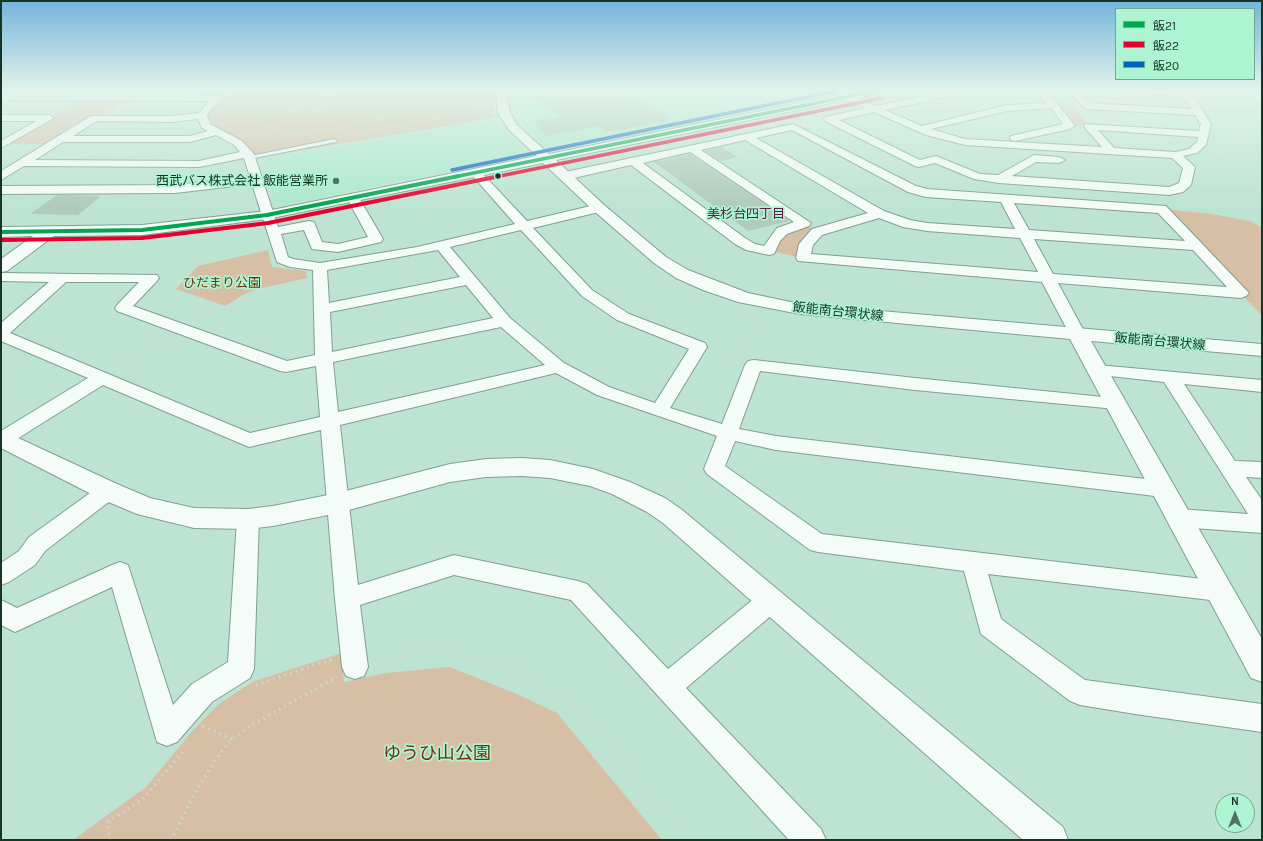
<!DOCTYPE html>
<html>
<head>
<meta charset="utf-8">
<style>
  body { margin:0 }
  #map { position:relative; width:1263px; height:841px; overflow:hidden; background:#bde4d2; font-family:Karla,"Noto Sans JP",sans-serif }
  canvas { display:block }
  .frame { position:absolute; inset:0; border:2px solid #173428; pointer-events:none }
  .legend { position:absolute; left:1115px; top:8px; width:140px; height:72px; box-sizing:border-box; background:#adf4d3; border:1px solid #71a78f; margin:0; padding:5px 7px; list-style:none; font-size:12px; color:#173428 }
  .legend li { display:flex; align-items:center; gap:8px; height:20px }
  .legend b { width:20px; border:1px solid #71a78f }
  .north { position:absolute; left:1215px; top:793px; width:40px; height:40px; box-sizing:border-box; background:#adf4d3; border:1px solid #71a78f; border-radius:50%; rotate:0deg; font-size:11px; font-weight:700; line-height:16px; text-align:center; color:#173428 }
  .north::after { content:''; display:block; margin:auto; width:14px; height:18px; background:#517264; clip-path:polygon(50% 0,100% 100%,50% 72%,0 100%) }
</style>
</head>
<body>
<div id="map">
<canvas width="1263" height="841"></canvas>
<div class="frame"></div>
<ul class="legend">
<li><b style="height:5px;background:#00a651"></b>飯21</li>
<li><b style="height:5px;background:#e4002b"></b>飯22</li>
<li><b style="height:5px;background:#0065bd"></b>飯20</li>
</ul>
<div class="north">N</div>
</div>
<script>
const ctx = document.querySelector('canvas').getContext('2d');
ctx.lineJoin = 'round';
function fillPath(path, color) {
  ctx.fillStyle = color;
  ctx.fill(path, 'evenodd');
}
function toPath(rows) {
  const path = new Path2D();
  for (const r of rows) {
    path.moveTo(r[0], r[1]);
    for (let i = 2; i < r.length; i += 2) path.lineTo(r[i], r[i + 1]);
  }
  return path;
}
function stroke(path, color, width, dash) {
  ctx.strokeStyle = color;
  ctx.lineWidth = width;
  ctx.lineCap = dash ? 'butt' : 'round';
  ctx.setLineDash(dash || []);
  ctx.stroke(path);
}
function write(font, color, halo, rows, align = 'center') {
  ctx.font = font + ' Karla,"Noto Sans JP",sans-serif';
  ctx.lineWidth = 3.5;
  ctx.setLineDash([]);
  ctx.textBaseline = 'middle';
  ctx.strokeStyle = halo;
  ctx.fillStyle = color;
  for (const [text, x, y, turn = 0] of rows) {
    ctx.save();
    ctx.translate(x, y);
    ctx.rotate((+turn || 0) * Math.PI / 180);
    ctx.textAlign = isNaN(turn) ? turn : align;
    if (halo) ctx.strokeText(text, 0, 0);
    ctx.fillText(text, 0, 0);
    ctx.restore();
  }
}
fillPath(toPath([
  [507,90,747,90,779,106,553,152,510,113],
  [493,120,526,153,523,156,290,204,275,202,263,159]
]), '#abe8cc');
fillPath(toPath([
  [233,90,494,90,495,118,257,158,247,145,208,122,207,116,211,108],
  [80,99,129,99,102,116,50,144,9,144,55,117,50,116],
  [1054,105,1072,105,1089,126,1070,126],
  [1162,209,1212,214,1250,221,1262,227,1262,316],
  [804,223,817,232,803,258,769,251,774,240],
  [268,250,272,267,306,271,307,278,258,289,245,294,225,306,176,289,198,266],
  [342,653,344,682,386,673,450,667,517,694,557,713,662,840,73,840,146,787,194,729,220,703,254,681]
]), '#d7bfa5');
fillPath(toPath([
  [527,90,621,90,671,120,616,131,605,132,598,126,546,136,533,121,560,117],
  [721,147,722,148,738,157,721,161,705,151],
  [690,154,780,214,789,221,748,231,654,162],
  [57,195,101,196,78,215,30,214]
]), '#b0cbb9');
const lane = toPath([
  [334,139,337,141,336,142,249,159,246,157,334,139]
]);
const street = toPath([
  [224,90,248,90,249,91,244,94,229,93,224,90],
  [827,90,840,90,876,106,952,90,970,90,965,93,885,110,922,126,1007,105,1046,103,1036,90,1046,90,1075,126,1070,129,1015,141,1011,140,1010,138,1011,136,1063,124,1051,108,1007,111,931,129,965,139,1102,147,1085,128,1084,126,1085,124,1199,131,1201,124,1195,115,1087,109,1084,108,1067,90,1077,90,1090,103,1192,109,1187,101,1181,96,1126,93,1121,90,1185,90,1194,97,1211,124,1206,145,1197,153,1183,156,1195,167,1191,185,1183,192,1169,195,999,183,974,179,935,163,919,167,915,166,825,121,824,119,825,117,866,108,827,90],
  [874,112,926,135,965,145,1172,158,1183,168,1179,183,1169,187,1012,176,1036,162,1059,163,1065,160,1059,157,1034,155,998,175,980,174,936,156,920,160,839,120,874,112],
  [1098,130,1198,137,1197,142,1189,149,1175,152,1114,148,1098,130],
  [1255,92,1262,93,1262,104,1250,95,1255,92],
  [1,94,221,96,221,100,211,109,207,116,210,124,242,141,254,154,278,227,309,221,314,222,322,242,338,244,368,237,347,198,353,194,359,198,383,239,381,242,338,252,312,249,304,230,281,234,288,257,293,259,320,263,417,247,515,224,472,175,470,173,472,171,476,170,480,171,527,221,599,204,603,205,605,208,603,211,533,228,592,290,629,314,705,343,707,347,670,408,722,424,745,365,748,361,754,360,915,378,1123,399,1125,403,1123,407,1116,409,915,390,760,371,739,429,776,436,1163,481,1170,483,1174,489,1170,495,1163,497,776,450,735,441,725,466,822,534,1219,581,1228,584,1231,591,1228,598,1219,601,988,574,1001,619,1085,680,1262,704,1262,732,1135,714,1080,705,1070,701,981,634,964,571,818,552,810,550,707,474,704,469,717,436,597,395,556,373,340,425,358,585,454,555,578,581,587,584,668,669,761,593,770,590,779,593,782,601,779,609,686,688,821,829,826,840,789,840,571,600,454,575,360,605,368,667,364,676,355,679,346,676,342,667,335,599,321,430,249,447,103,385,9,444,1,446,1,431,88,378,1,341,1,323,49,282,1,281,1,273,157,275,159,278,157,281,133,306,287,361,315,355,313,270,290,267,277,262,252,184,175,193,1,194,1,186,175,185,250,177,244,158,199,167,24,166,1,180,1,171,91,116,172,116,199,113,209,101,1,100,1,94],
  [198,119,202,128,208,131,190,136,73,136,97,121,172,122,198,119],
  [216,135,234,145,240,152,199,161,35,160,63,142,190,142,216,135],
  [521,230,582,296,617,320,689,349,655,403,609,387,564,363,510,318,450,247,521,230],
  [438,250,460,277,329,303,327,270,438,250],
  [66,282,139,282,117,305,115,308,117,311,280,371,286,372,316,366,320,417,250,433,10,333,66,282],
  [466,285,493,318,332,352,330,312,466,285],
  [501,327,545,365,338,412,333,362,501,327],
  [1,115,49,115,54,118,1,148,1,141,36,121,1,121,1,115],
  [793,124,916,186,927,189,1166,206,1249,293,1246,296,1241,298,1058,283,1086,335,1084,338,1078,340,1072,338,1070,335,1042,282,798,261,796,258,799,244,812,229,868,213,745,140,701,150,811,223,809,226,787,234,780,241,774,254,769,255,746,250,735,244,631,165,565,180,559,176,565,172,793,124],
  [792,130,908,192,926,197,1001,202,1015,229,927,223,910,220,884,211,756,138,792,130],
  [690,152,794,222,777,228,764,246,755,244,745,238,643,163,690,152],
  [1014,203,1158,213,1185,241,1029,230,1014,203],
  [879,218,903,227,927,231,1020,238,1038,272,811,254,813,245,822,235,879,218],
  [1034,239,1193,250,1227,287,1053,274,1034,239],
  [1098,365,1262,380,1262,392,1184,384,1235,461,1262,462,1262,478,1246,477,1262,500,1262,533,1179,527,1171,524,1168,518,1171,512,1179,509,1248,514,1164,382,1092,374,1089,370,1092,366,1098,365],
  [108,483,115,485,119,491,115,497,45,551,35,565,9,582,1,585,1,563,19,551,29,537,101,485,108,483],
  [248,510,256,513,259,519,254,669,250,678,212,702,177,742,167,746,157,742,112,587,15,632,1,625,1,600,17,608,112,565,120,562,128,565,173,705,192,684,228,662,237,519,240,513,248,510]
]);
const secondary = toPath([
  [496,90,506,90,510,113,517,125,549,154,864,90,885,90,880,93,556,160,604,205,666,257,688,270,748,293,800,304,1262,344,1262,356,1091,341,1262,639,1262,682,1251,678,1070,339,800,314,738,302,703,290,676,278,654,263,594,211,543,163,267,219,142,235,54,236,7,271,1,272,1,259,33,236,1,237,1,227,142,225,267,211,537,156,509,130,498,113,496,90],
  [1,430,117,484,150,498,194,508,248,509,273,506,338,493,450,464,486,459,522,458,550,460,593,469,630,482,665,498,681,509,1063,827,1068,840,1023,840,663,523,647,512,612,494,590,486,550,478,522,476,486,477,450,482,338,513,273,526,248,529,194,528,137,514,99,498,1,448,1,430]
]);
stroke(lane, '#809f91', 2);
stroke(street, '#809f91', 2);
stroke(secondary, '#809f91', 2);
stroke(toPath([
  [285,90,274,97,276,104,295,109,314,110,355,103,372,95,378,90],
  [297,90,291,96,304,100,322,97,329,92,329,90],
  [480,90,478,101,487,108],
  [758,90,775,98],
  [1217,90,1239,107,1248,122,1231,199,1233,206,1250,221,1262,227],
  [1223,94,1242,95],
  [327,95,485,108],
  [242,103,238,110,238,115,255,117,273,129],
  [1214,113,1245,116],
  [331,129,356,125,382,118,398,111,412,95,410,90],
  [250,135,261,140,304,100],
  [343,136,483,111,485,108],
  [1245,137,1262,140],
  [263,144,261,140,324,130],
  [1207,156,1239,164],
  [1109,163,1119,174],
  [929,174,942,180],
  [1231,199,1261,202,1262,200],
  [891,204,904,200],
  [1179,206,1232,203],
  [1243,214,1262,206],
  [768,287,781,259]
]), '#ccd9d3', 1.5, [0.5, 1.5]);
stroke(toPath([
  [767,289,768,286],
  [1251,303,1262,316],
  [199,319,222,305],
  [713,352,739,360],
  [743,355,757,314],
  [118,368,167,339]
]), '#ccd9d3', 2, [1, 2.5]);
stroke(toPath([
  [671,491,696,469]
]), '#ccd9d3', 3, [1, 3.5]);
stroke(toPath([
  [377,662,410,655,436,654,460,656,494,663,520,673,544,687,575,710,595,730,691,840],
  [256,685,333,659],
  [203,726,232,739],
  [110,840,108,822,143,799,185,749],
  [171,840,195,792,223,749,232,739,250,726,337,677],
  [758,840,768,828]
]), '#ccd9d3', 3.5, [1.5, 4.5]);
fillPath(lane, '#f5fbf8');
fillPath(street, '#f5fbf8');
fillPath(secondary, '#f5fbf8');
stroke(toPath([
  [454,177,880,90]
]), '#00a651', 3.5);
stroke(toPath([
  [1,232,142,230,267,215,459,176]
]), '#00a651', 4);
stroke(toPath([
  [495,177,882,98]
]), '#e4002b', 3.5);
stroke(toPath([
  [1,240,142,238,268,223,500,176]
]), '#e4002b', 4);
stroke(toPath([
  [452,170,841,90]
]), '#0065bd', 3.5);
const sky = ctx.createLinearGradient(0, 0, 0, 208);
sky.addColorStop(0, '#74b4db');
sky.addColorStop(0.43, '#e1f3eb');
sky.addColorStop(1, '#e1f3eb00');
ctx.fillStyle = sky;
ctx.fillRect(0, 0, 1263, 208);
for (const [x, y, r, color] of [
  [498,176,3.5,"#173428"],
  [336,181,4,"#517264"]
]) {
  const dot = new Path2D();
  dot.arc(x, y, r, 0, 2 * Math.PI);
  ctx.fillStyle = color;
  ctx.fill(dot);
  stroke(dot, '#adf4d3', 1.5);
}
write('13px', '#173428', '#adf4d3', [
  ["西武バス株式会社 飯能営業所",328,181]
], 'right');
write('13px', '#5b1f45', '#adf4d3', [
  ["美杉台四丁目",746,214]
]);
write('13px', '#722f0a', '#adf4d3', [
  ["ひだまり公園",222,283]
]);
write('13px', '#173428', '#adf4d3', [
  ["飯能南台環状線",838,312,6],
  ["飯能南台環状線",1160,342,5]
]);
write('18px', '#722f0a', '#adf4d3', [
  ["ゆうひ山公園",437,754]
]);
</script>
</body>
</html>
